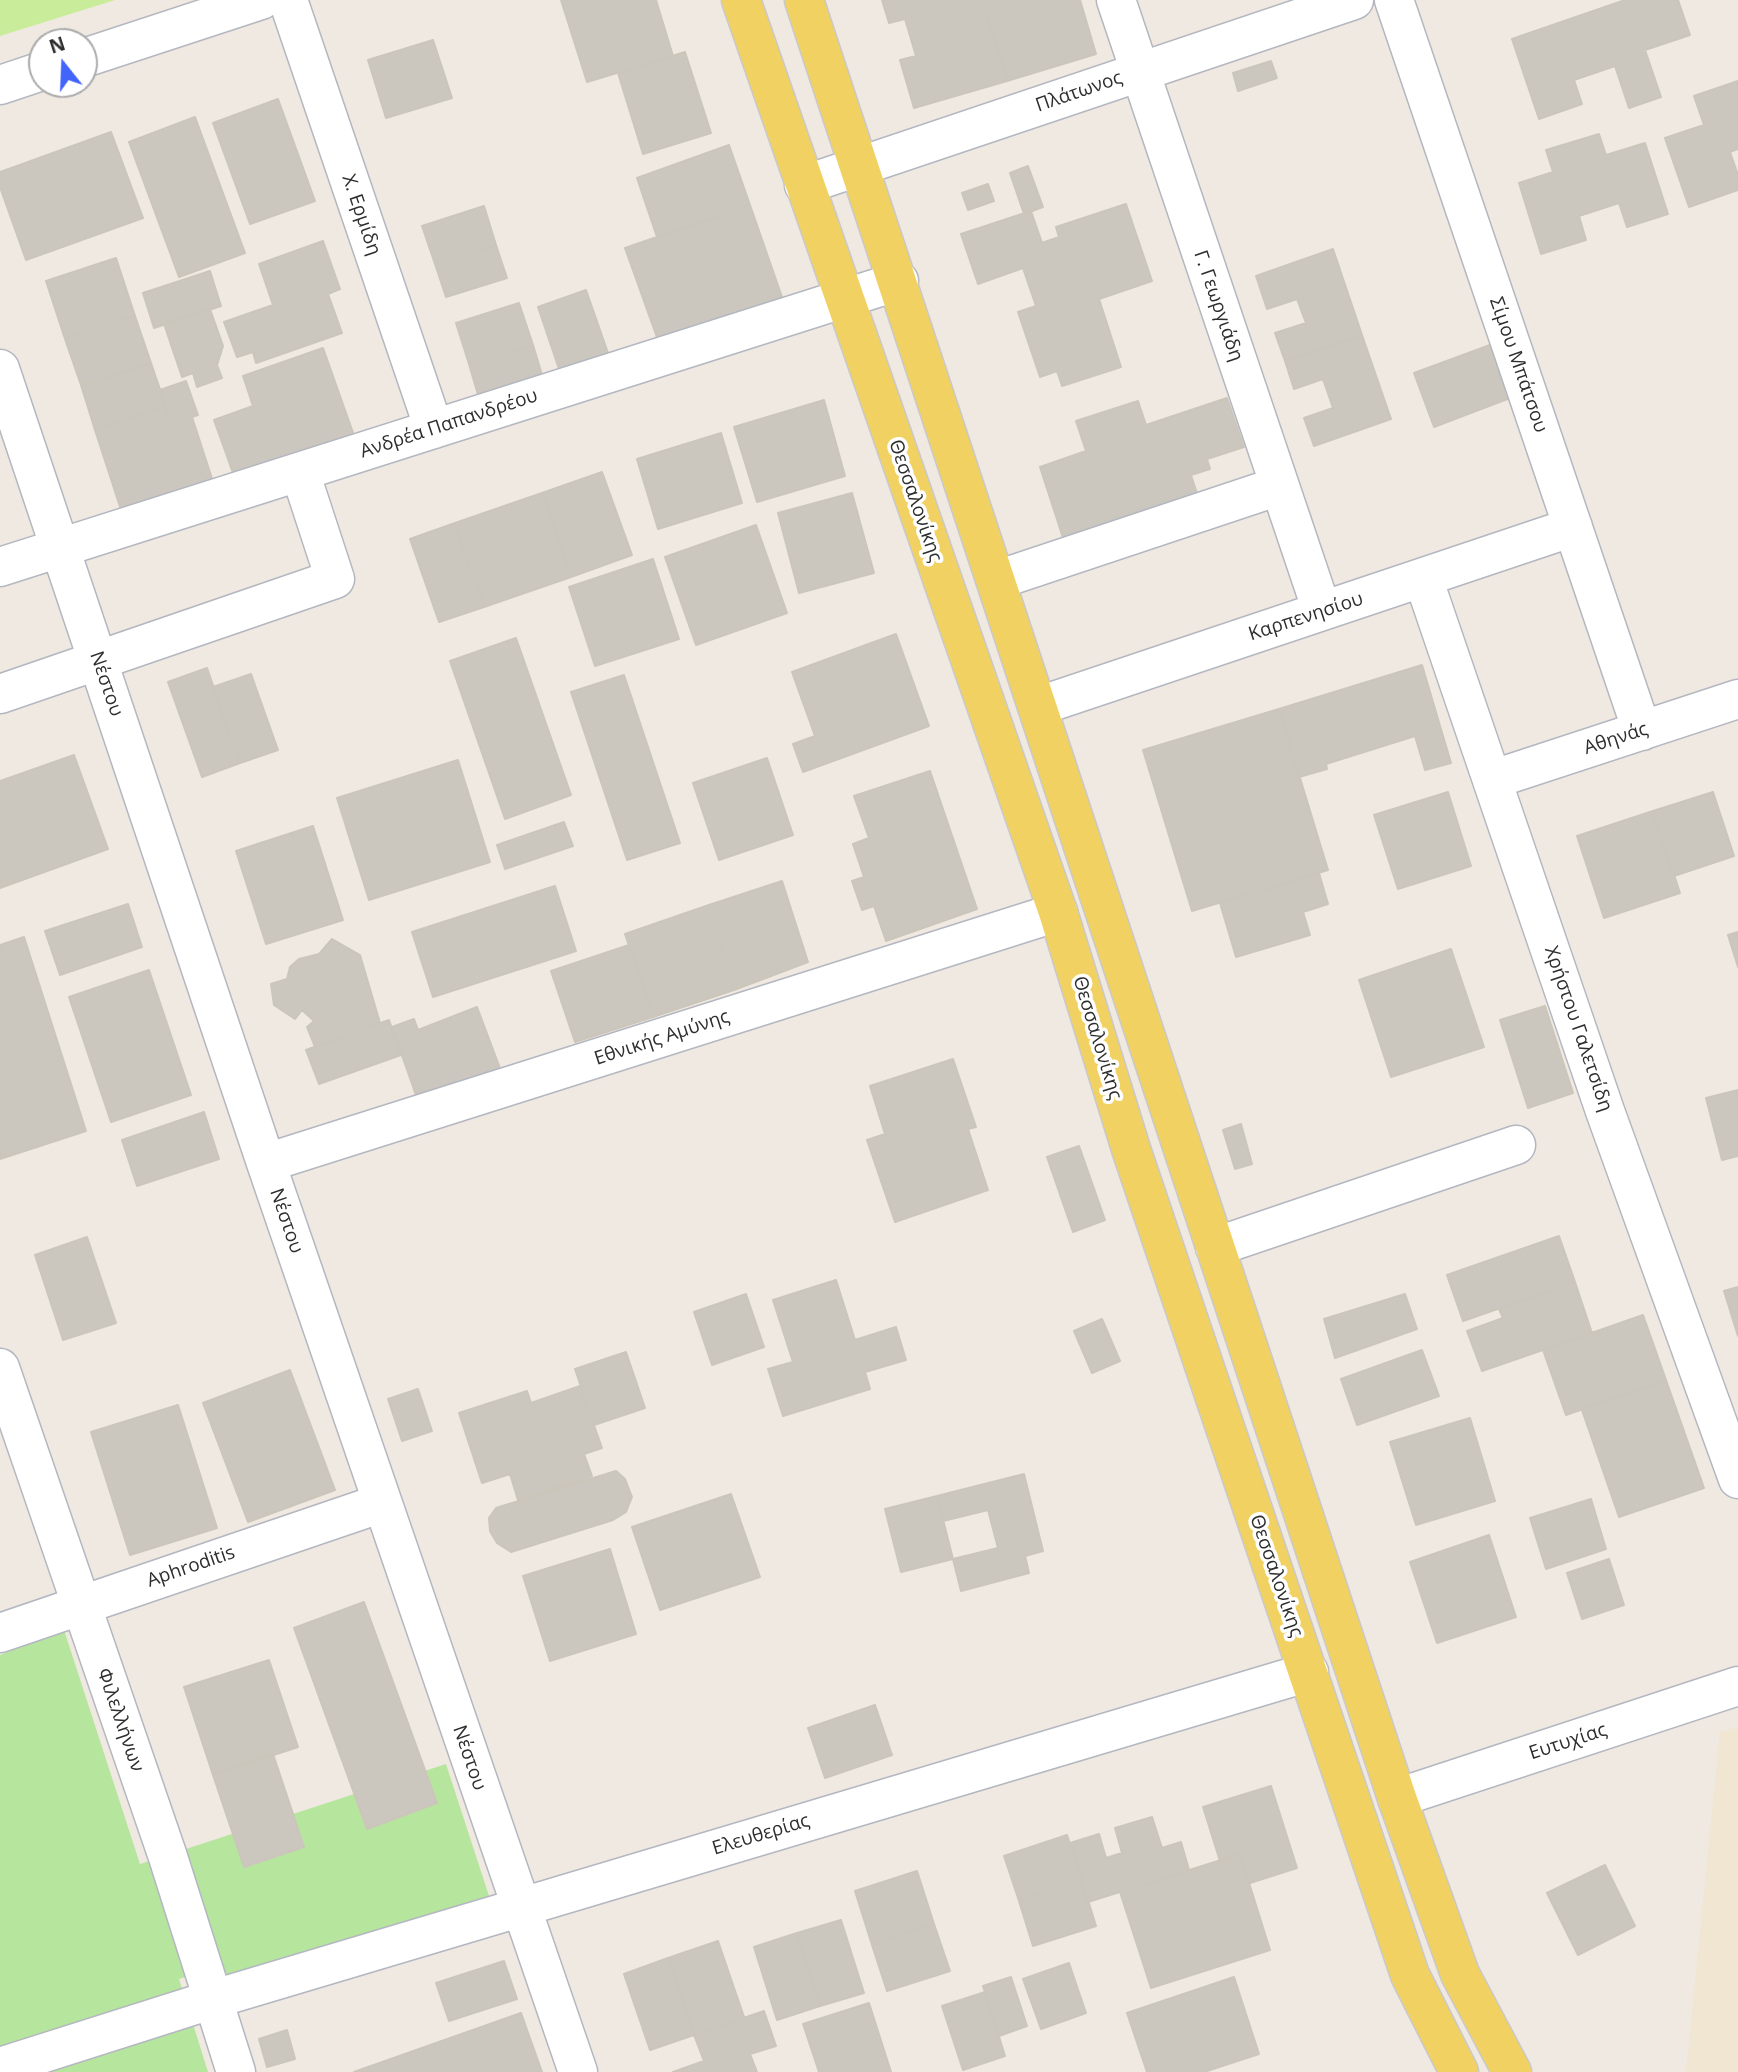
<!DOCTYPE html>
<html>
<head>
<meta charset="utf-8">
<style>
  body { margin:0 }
  #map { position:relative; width:1738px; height:2072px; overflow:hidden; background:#efe9e1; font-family:"Open Sans",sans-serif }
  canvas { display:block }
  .north { position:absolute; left:28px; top:28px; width:70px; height:70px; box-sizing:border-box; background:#fff; border:2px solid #ababab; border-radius:50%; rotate:342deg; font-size:19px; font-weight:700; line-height:28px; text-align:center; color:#2e2e2e }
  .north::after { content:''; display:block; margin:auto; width:24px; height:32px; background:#4264fb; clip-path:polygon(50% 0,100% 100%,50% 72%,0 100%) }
</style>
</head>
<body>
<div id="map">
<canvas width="1738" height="2072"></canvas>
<div class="north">N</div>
</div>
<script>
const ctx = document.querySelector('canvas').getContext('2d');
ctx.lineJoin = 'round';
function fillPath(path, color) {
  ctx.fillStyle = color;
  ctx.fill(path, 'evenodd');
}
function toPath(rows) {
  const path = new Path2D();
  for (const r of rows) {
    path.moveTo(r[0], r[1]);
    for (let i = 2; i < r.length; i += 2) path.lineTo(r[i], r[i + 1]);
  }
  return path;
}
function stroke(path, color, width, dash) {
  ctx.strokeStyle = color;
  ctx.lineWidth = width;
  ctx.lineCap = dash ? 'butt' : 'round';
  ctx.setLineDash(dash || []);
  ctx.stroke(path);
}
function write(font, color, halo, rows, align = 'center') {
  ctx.font = font + ' "Open Sans",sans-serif';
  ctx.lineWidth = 7;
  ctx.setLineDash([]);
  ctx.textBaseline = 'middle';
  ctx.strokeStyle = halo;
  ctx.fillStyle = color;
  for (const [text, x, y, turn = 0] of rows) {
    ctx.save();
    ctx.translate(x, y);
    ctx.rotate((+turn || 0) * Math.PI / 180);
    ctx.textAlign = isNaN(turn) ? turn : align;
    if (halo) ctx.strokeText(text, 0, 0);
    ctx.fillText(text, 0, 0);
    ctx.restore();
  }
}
fillPath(toPath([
  [1738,1727,1738,2072,1686,2072,1720,1732]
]), '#f0e6d1');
fillPath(toPath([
  [64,1630,140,1864,446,1764,489,1896,221,1979,217,1966,179,1979,208,2072,0,2072,0,1655]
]), '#b6e59e');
fillPath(toPath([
  [0,0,115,0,0,36]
]), '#c9ec9a');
const building = toPath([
  [561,0,656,0,673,56,587,82,561,0],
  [882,0,983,0,1007,81,914,108,900,60,916,56,905,19,889,23,882,0],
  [983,0,1080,0,1096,54,1007,81,983,0],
  [1625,0,1678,0,1690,35,1645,50,1661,97,1629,108,1615,66,1574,80,1582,104,1539,119,1512,39,1625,0],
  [433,40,452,98,386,118,368,60,433,40],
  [685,52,711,133,643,154,618,73,685,52],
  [1271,61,1277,78,1238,91,1233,73,1271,61],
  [1738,81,1738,149,1730,152,1738,175,1738,190,1689,207,1665,138,1704,125,1694,96,1738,81],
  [278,99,315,201,250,224,213,123,278,99],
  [195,117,245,253,179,277,129,142,195,117],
  [111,132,143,218,26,260,0,187,0,172,111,132],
  [1599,134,1606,155,1645,143,1668,214,1627,227,1619,203,1579,216,1586,240,1541,254,1519,183,1553,172,1546,150,1599,134],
  [729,145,750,205,657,237,637,178,729,145],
  [1028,166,1043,207,1024,214,1010,173,1028,166],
  [988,184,994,201,968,210,962,193,988,184],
  [1126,204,1152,281,1099,299,1121,367,1062,386,1057,371,1040,377,1018,312,1036,306,1023,268,978,284,961,234,1031,211,1042,243,1059,237,1056,227,1126,204],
  [750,205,783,300,659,343,625,248,750,205],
  [484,206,496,245,435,264,422,226,484,206],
  [323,241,340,289,328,294,342,333,256,363,253,352,237,357,224,322,273,305,259,264,323,241],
  [496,245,507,278,446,297,435,264,496,245],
  [1333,249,1362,335,1285,361,1275,333,1306,323,1297,299,1267,309,1256,276,1333,249],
  [116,258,135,316,65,339,46,281,116,258],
  [210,271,221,306,154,328,143,293,210,271],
  [586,290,608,353,559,369,538,307,586,290],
  [519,303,533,345,469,364,456,323,519,303],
  [210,309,223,346,217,365,222,378,197,387,193,373,182,377,164,324,210,309],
  [135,316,151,363,81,385,65,339,135,316],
  [1362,335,1391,419,1314,446,1304,418,1333,408,1323,379,1294,389,1285,361,1362,335],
  [533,345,545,385,481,405,469,364,533,345],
  [1490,345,1510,398,1434,427,1414,373,1490,345],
  [323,348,357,444,238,487,214,420,253,406,243,376,323,348],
  [151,363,166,407,95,430,81,385,151,363],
  [186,381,198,415,171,424,160,390,186,381],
  [1227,398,1244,447,1207,459,1210,469,1191,475,1199,500,1065,544,1040,467,1086,451,1076,421,1138,401,1146,425,1227,398],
  [824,400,845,476,757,502,734,427,824,400],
  [166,407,171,424,192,417,215,488,124,519,95,430,166,407],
  [721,433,742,503,658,529,637,459,721,433],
  [602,472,632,555,571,577,542,493,602,472],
  [542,493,571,577,484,607,455,523,542,493],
  [852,493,874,573,799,593,778,513,852,493],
  [455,523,484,607,439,622,410,539,455,523],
  [756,525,787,613,696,645,665,557,756,525],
  [653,559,679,639,595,666,569,587,653,559],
  [896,634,929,726,803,772,793,744,815,736,792,672,896,634],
  [516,638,571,795,505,819,450,661,516,638],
  [1422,665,1451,763,1425,770,1415,736,1326,764,1327,769,1299,777,1279,709,1422,665],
  [207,668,240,763,202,777,168,682,207,668],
  [251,674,278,750,240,763,213,687,251,674],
  [624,675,680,843,627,860,571,692,624,675],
  [1279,709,1328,870,1192,911,1143,750,1279,709],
  [74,755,108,849,0,888,0,781,74,755],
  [767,758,793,835,719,860,693,783,767,758],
  [458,760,490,862,369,900,337,798,458,760],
  [930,771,977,909,886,941,874,906,862,910,852,881,864,877,853,844,869,838,854,796,930,771],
  [1448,792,1471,866,1398,889,1374,815,1448,792],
  [1713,792,1734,856,1674,876,1653,811,1713,792],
  [1653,811,1680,893,1604,918,1577,836,1653,811],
  [564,822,573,846,505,869,497,845,564,822],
  [313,826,343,920,266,944,236,851,313,826],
  [1319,873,1328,904,1303,912,1310,935,1236,957,1220,903,1319,873],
  [782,881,808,962,734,990,706,906,782,881],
  [555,886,576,951,433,997,412,932,555,886],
  [128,904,142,947,60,975,45,931,128,904],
  [706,906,734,990,653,1017,625,934,706,906],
  [1738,932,1738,967,1728,935,1738,932],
  [24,937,86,1131,0,1159,0,945,24,937],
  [332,939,360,955,380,1023,315,1047,307,1027,314,1021,302,1010,295,1019,274,1005,271,984,287,979,290,967,299,959,319,954,332,939],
  [629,945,653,1017,575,1042,551,971,629,945],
  [1451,949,1484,1047,1391,1077,1359,980,1451,949],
  [149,970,191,1095,111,1122,69,997,149,970],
  [1545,1006,1573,1093,1528,1108,1500,1020,1545,1006],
  [477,1007,501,1071,418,1101,392,1027,414,1019,418,1030,477,1007],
  [389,1020,401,1055,319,1084,306,1050,389,1020],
  [953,1059,976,1127,968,1129,988,1190,895,1222,867,1140,885,1134,870,1086,953,1059],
  [1738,1090,1738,1156,1722,1160,1706,1098,1738,1090],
  [204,1112,219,1159,137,1186,122,1140,204,1112],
  [1241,1124,1252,1164,1235,1169,1223,1130,1241,1124],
  [1079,1146,1105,1220,1073,1232,1047,1157,1079,1146],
  [1559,1236,1575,1282,1463,1321,1447,1275,1559,1236],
  [87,1237,116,1323,63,1340,35,1255,87,1237],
  [836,1280,855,1340,896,1327,906,1360,865,1372,870,1389,783,1416,768,1369,793,1362,773,1300,836,1280],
  [1575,1282,1592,1333,1482,1371,1467,1331,1503,1318,1499,1309,1575,1282],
  [1738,1287,1738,1336,1724,1291,1738,1287],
  [746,1294,764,1347,712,1365,694,1312,746,1294],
  [1405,1294,1417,1329,1335,1358,1324,1319,1405,1294],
  [1643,1315,1666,1380,1566,1415,1543,1350,1643,1315],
  [1102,1319,1120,1361,1092,1373,1074,1331,1102,1319],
  [1422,1350,1439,1396,1357,1425,1341,1379,1422,1350],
  [626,1352,645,1408,594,1425,575,1369,626,1352],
  [290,1370,335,1490,248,1522,203,1403,290,1370],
  [1666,1380,1704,1488,1619,1517,1582,1410,1666,1380],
  [580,1386,602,1448,584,1454,592,1476,518,1500,510,1474,482,1483,459,1413,527,1391,531,1403,580,1386],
  [418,1389,432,1431,402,1441,388,1399,418,1389],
  [178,1405,217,1528,130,1555,91,1432,178,1405],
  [1470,1418,1495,1501,1416,1525,1390,1442,1470,1418],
  [616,1471,625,1479,632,1497,626,1512,613,1520,511,1552,497,1543,490,1531,489,1518,496,1508,616,1471],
  [1024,1474,1043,1551,1025,1556,1029,1573,961,1591,953,1559,998,1548,988,1510,943,1521,937,1496,1024,1474],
  [731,1494,760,1577,660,1610,632,1527,731,1494],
  [937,1496,953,1559,901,1572,885,1509,937,1496],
  [1591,1499,1606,1549,1546,1569,1530,1518,1591,1499],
  [1489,1535,1516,1617,1437,1643,1410,1562,1489,1535],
  [610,1549,636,1634,550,1661,523,1576,610,1549],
  [1609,1559,1624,1605,1582,1619,1567,1573,1609,1559],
  [364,1602,437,1803,367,1829,294,1628,364,1602],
  [269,1660,298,1747,213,1775,184,1687,269,1660],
  [875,1705,892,1755,825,1778,808,1728,875,1705],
  [273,1754,304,1847,244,1867,213,1775,273,1754],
  [1271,1786,1297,1868,1250,1883,1240,1854,1220,1861,1203,1807,1271,1786],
  [1152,1817,1162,1848,1181,1842,1189,1870,1088,1902,1070,1843,1099,1834,1106,1858,1122,1853,1115,1828,1152,1817],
  [1067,1835,1082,1881,1019,1901,1004,1856,1067,1835],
  [1240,1854,1270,1950,1151,1988,1120,1892,1240,1854],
  [1605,1865,1635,1926,1578,1955,1547,1893,1605,1865],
  [917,1871,934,1924,872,1945,855,1891,917,1871],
  [1082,1881,1096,1926,1033,1946,1019,1901,1082,1881],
  [841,1920,864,1993,820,2006,797,1933,841,1920],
  [934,1924,950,1971,887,1991,872,1945,934,1924],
  [797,1933,820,2006,777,2020,754,1947,797,1933],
  [718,1941,744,2017,694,2035,668,1958,718,1941],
  [668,1958,694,2035,650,2050,624,1974,668,1958],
  [504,1961,517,1999,449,2021,436,1983,504,1961],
  [1069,1963,1086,2013,1041,2029,1023,1979,1069,1963],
  [1011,1977,1027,2026,999,2036,983,1986,1011,1977],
  [1234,1977,1259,2054,1204,2072,1147,2072,1127,2013,1234,1977],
  [985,1992,1005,2056,963,2070,942,2006,985,1992],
  [869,2003,891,2072,819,2072,803,2024,869,2003],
  [764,2011,776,2046,750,2054,757,2072,673,2072,704,2061,694,2035,764,2011],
  [521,2013,542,2072,354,2072,521,2013],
  [287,2030,295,2059,267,2067,259,2039,287,2030]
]);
fillPath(building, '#cbc7bf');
stroke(building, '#cbc5ba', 2);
const minor = toPath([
  [288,0,434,429],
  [1116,0,1322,611],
  [1394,0,1642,731],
  [84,58,261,0],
  [0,85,42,71],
  [804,185,1354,0],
  [0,369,266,1163,578,2072],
  [0,567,899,281],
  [1423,578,1605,1111,1738,1479],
  [997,580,1279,486],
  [0,694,335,579,300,472],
  [1039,706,1573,527],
  [1494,779,1738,699],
  [266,1163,1058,912],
  [1215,1247,1516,1145],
  [0,1368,168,1857,236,2072],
  [0,1633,382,1503],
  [1397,1798,1738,1686],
  [0,2067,214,1999,1309,1672]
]);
const major = toPath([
  [741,0,1058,912,1131,1149,1410,1975,1459,2072],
  [804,0,1397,1798,1460,1974,1512,2072]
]);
stroke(minor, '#b4b7c1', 41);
stroke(major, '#c9c9c9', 41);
stroke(minor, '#fff', 38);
stroke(major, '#f2d163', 38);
write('19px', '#2e2e2e', '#fff', [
  ["Πλάτωνος",1079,92,-19],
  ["Χ. Ερμίδη",361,215,71],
  ["Γ. Γεωργιάδη",1218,306,71],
  ["Σίμου Μπάτσου",1518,365,71],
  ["Ανδρέα Παπανδρέου",449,424,-18],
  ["Θεσσαλονίκης",915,501,71],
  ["Καρπενησίου",1306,617,-18],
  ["Νέστου",106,684,71],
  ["Αθηνάς",1616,739,-18],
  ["Χρήστου Γαλετσίδη",1578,1029,71],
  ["Εθνικής Αμύνης",662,1038,-18],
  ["Θεσσαλονίκης",1097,1038,73],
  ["Νέστου",286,1221,71],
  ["Aphroditis",191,1567,-19],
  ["Θεσσαλονίκης",1276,1576,71],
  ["Φιλελλήνων",120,1720,71],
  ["Ευτυχίας",1568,1742,-18],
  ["Νέστου",469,1758,71],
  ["Ελευθερίας",761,1835,-17]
]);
</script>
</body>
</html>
